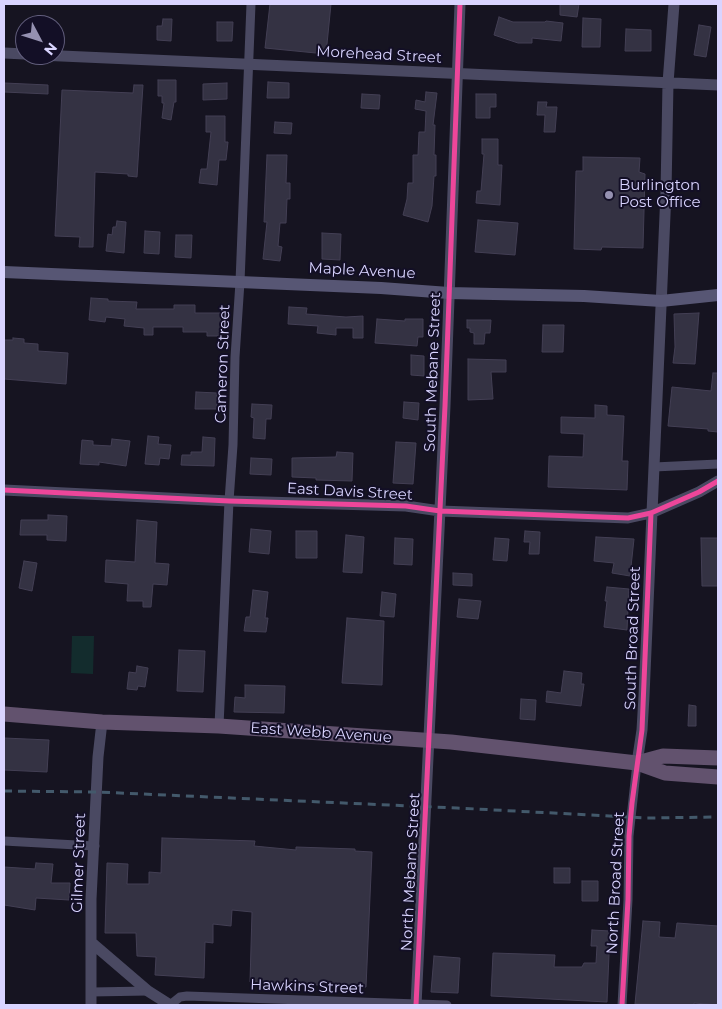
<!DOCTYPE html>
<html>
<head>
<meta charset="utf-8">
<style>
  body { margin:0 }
  #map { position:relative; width:722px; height:1009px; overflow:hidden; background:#161421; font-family:Montserrat,sans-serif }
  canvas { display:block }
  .frame { position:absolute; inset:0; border:5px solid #d9d4ff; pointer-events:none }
  .north { position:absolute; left:15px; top:15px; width:50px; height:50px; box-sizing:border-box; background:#130f26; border:1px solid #625e7d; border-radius:50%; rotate:130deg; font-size:14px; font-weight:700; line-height:20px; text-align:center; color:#d9d4ff }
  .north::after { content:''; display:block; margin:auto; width:18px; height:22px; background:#9591b1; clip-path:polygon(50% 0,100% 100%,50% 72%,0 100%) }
</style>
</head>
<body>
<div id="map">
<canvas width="722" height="1009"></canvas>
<div class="frame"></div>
<div class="north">N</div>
</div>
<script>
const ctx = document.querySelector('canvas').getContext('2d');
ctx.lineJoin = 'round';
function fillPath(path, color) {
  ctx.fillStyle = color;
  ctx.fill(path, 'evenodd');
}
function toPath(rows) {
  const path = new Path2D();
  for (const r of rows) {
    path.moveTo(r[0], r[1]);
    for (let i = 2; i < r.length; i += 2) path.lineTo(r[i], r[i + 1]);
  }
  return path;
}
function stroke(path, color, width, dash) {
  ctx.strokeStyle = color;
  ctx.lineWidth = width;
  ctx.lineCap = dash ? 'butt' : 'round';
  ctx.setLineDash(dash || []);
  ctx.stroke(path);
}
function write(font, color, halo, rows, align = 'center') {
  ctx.font = font + ' Montserrat,sans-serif';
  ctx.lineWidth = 4;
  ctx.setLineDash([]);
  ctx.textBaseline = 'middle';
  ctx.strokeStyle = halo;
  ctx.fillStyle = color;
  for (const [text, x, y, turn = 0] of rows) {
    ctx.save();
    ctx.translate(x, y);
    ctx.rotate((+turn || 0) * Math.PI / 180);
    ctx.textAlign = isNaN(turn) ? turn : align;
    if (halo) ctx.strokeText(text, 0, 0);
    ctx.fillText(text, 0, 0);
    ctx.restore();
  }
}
fillPath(toPath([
  [72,636,94,636,93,674,71,673]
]), '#132c2d');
const building = toPath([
  [270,4,331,4,326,54,265,48,270,4],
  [560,4,579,4,577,17,560,15,560,4],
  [499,17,513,22,545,22,546,21,563,23,561,41,532,38,532,43,518,43,494,35,499,17],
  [583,18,601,19,600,47,582,47,583,18],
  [163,19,172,19,171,41,157,40,157,26,162,26,163,19],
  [217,22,233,22,232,41,217,41,217,22],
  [699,25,711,27,706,57,694,55,699,25],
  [626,29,651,30,651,51,625,51,626,29],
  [158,80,176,80,176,102,174,102,171,120,162,118,164,103,162,103,162,96,158,96,158,80],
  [268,82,289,83,289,98,267,98,268,82],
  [4,83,48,85,48,94,4,92,4,83],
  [227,83,227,99,203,100,203,84,227,83],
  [134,85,143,85,137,177,128,176,128,174,95,172,93,247,79,247,80,237,55,236,62,90,133,93,134,85],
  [426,92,437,93,433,125,435,125,434,155,436,155,436,176,434,176,432,206,428,222,403,215,407,199,408,183,413,183,413,155,418,155,419,132,425,132,426,111,415,109,416,100,425,102,426,92],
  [362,94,380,95,379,109,361,108,362,94],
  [476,94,496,94,496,107,490,107,490,118,476,118,476,94],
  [538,102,547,102,546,107,557,107,555,132,544,132,545,115,537,115,538,102],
  [206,116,225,116,225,142,228,142,226,160,219,160,217,185,199,183,201,169,207,169,211,132,206,132,206,116],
  [275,122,292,123,291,134,274,133,275,122],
  [482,139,498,139,498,165,502,165,500,205,476,203,477,191,481,191,484,154,482,154,482,139],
  [267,155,287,155,286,183,290,183,290,199,287,199,286,223,280,223,278,246,282,247,280,261,263,259,267,222,264,222,267,155],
  [583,157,640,158,639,172,645,174,643,248,602,247,601,250,574,249,576,171,583,171,583,157],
  [478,220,518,223,515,255,475,252,478,220],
  [117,221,126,222,124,253,106,251,108,234,112,235,113,227,116,227,117,221],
  [145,231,160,232,159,254,144,253,145,231],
  [322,233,341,234,340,260,322,259,322,233],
  [176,235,192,235,191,258,175,257,176,235],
  [91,298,108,299,108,301,137,302,136,309,174,309,174,305,195,305,195,313,221,313,220,336,207,336,207,332,183,332,183,327,153,327,153,335,144,335,144,328,124,326,125,319,106,317,105,322,89,320,91,298],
  [289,307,307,308,306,314,346,317,363,316,363,338,353,338,353,328,336,328,336,335,317,333,318,326,288,324,289,307],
  [699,313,695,364,673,363,675,347,674,314,699,313],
  [377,319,405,321,405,319,423,319,423,337,418,337,417,346,375,343,377,319],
  [467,320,491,320,490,333,485,333,484,344,474,344,474,333,470,332,470,328,467,328,467,320],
  [543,325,564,325,563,352,542,352,543,325],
  [13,338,24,339,24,343,38,344,38,351,68,353,66,384,4,379,4,340,13,340,13,338],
  [411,355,424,356,424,376,411,375,411,355],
  [468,359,506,360,506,372,491,372,493,399,468,400,468,359],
  [713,373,718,373,718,432,708,431,708,429,668,426,672,387,711,391,713,373],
  [196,392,217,393,217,409,195,409,196,392],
  [404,402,419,403,418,420,403,418,404,402],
  [252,404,272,405,271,419,266,419,265,439,253,438,254,418,251,417,252,404],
  [595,405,607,406,607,415,624,416,622,461,628,461,627,490,548,487,549,456,583,457,584,434,561,433,561,417,595,418,595,405],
  [148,436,159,437,158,444,171,445,169,459,160,458,159,465,145,464,148,436],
  [203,437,215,438,214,466,181,465,182,455,191,455,191,452,202,452,203,437],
  [112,439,130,441,126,466,99,462,99,465,80,464,82,440,93,441,93,445,111,446,112,439],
  [396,442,416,443,413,484,393,483,396,442],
  [337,452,353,453,352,481,316,480,316,478,292,477,292,458,336,457,337,452],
  [251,458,272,459,271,475,250,474,251,458],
  [48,515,67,516,66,541,47,540,47,535,20,535,21,520,48,520,48,515],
  [137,520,157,522,155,563,169,564,167,585,153,584,151,607,143,607,143,601,127,601,128,584,105,582,106,560,135,562,137,520],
  [251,529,271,531,269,554,249,552,251,529],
  [296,531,317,531,317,558,296,558,296,531],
  [525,531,540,532,539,554,529,554,530,542,524,542,525,531],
  [346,535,364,537,362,573,343,572,346,535],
  [596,537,634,539,630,576,612,573,614,563,594,561,596,537],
  [395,538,413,539,412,565,394,564,395,538],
  [495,538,509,539,507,561,493,560,495,538],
  [701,538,718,538,718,586,702,586,701,538],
  [24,561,37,563,32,591,19,588,24,561],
  [453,573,472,574,472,586,453,585,453,573],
  [607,587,629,589,627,630,604,627,607,601,605,601,607,587],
  [253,590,268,592,265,618,268,618,266,632,244,631,246,617,250,617,253,590],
  [382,592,396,594,394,617,380,616,382,592],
  [459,599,481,601,478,619,457,617,459,599],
  [347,618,384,621,382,685,342,683,347,618],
  [179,650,205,651,203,692,177,691,179,650],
  [137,666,148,668,145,687,138,686,137,690,127,689,129,672,136,673,137,666],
  [564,671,582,673,581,684,584,684,581,706,546,702,547,691,561,693,564,671],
  [245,685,285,686,284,713,234,712,235,697,245,698,245,685],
  [521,699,536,700,535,720,520,719,521,699],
  [689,705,696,706,696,726,688,726,689,705],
  [4,738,49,740,47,772,4,770,4,738],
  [162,838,255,841,254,846,296,850,296,847,355,849,355,851,372,852,366,987,250,982,252,912,232,910,231,926,213,924,213,943,205,942,204,978,155,975,156,957,137,956,136,933,105,933,107,863,128,864,127,884,149,884,149,872,161,873,162,838],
  [36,863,53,864,51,883,70,883,69,900,36,898,35,910,4,905,4,867,35,869,36,863],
  [554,868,570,868,570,883,554,883,554,868],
  [582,881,598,881,598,901,582,901,582,881],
  [643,921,660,922,659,937,675,938,677,923,718,926,718,1005,694,1003,694,1005,635,1004,643,921],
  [592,930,610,931,607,1002,491,996,493,953,555,955,554,967,582,967,584,963,596,963,597,946,591,946,592,930],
  [434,956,460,958,458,993,431,992,434,956]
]);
fillPath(building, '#343243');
stroke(building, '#433f54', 1);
stroke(toPath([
  [654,467,718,464],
  [219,726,229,501,233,445,235,357,240,282,251,4],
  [4,841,95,846],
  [91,992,148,991],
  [170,1005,180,997,187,996,447,1005],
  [622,1005,628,900,629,836,637,763]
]), '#4a4962', 9);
stroke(toPath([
  [4,53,25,54],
  [39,55,718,85],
  [4,490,229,501,406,506,440,511,628,518,651,513,699,492,718,481],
  [637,763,642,730,644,696,666,192,668,83,674,4],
  [92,943,148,991,170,1005],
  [91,1005,91,899,98,757,102,722],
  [416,1005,445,406,460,4]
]), '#4a4962', 11);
stroke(toPath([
  [4,272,381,288,449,293,584,296,661,301,718,295]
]), '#575674', 12);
stroke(toPath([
  [4,714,102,722,219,726,451,742,637,763,665,773,718,777],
  [637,763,663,756,718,758]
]), '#62526e', 15);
stroke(toPath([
  [4,791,97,792,457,808,647,818,718,817]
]), '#43596b', 3, [8, 6]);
stroke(toPath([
  [4,490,229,501,406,506,440,511,628,518,651,513,699,492,718,481],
  [416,1005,445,406,460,4],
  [622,1005,628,900,629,836,632,803,642,730,651,513]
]), '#ed469a', 5);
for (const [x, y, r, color] of [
  [609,195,5,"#9591b1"]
]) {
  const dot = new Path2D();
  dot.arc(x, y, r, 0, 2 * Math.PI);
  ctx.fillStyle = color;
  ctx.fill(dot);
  stroke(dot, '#130f26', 2);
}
write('15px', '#d9d4ff', '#130f26', [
  ["Morehead Street",379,55,3],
  ["Maple Avenue",362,271,3],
  ["Cameron Street",223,364,-88],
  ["South Mebane Street",433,372,-88],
  ["East Davis Street",350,492,3],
  ["South Broad Street",633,638,-88],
  ["East Webb Avenue",321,733,4],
  ["Gilmer Street",79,863,-88],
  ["North Mebane Street",411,872,-87],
  ["North Broad Street",616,883,-87],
  ["Hawkins Street",307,987,2]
]);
write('15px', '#d9d4ff', '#130f26', [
  ["Burlington",619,186],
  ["Post Office",619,203]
], 'left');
</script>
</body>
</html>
